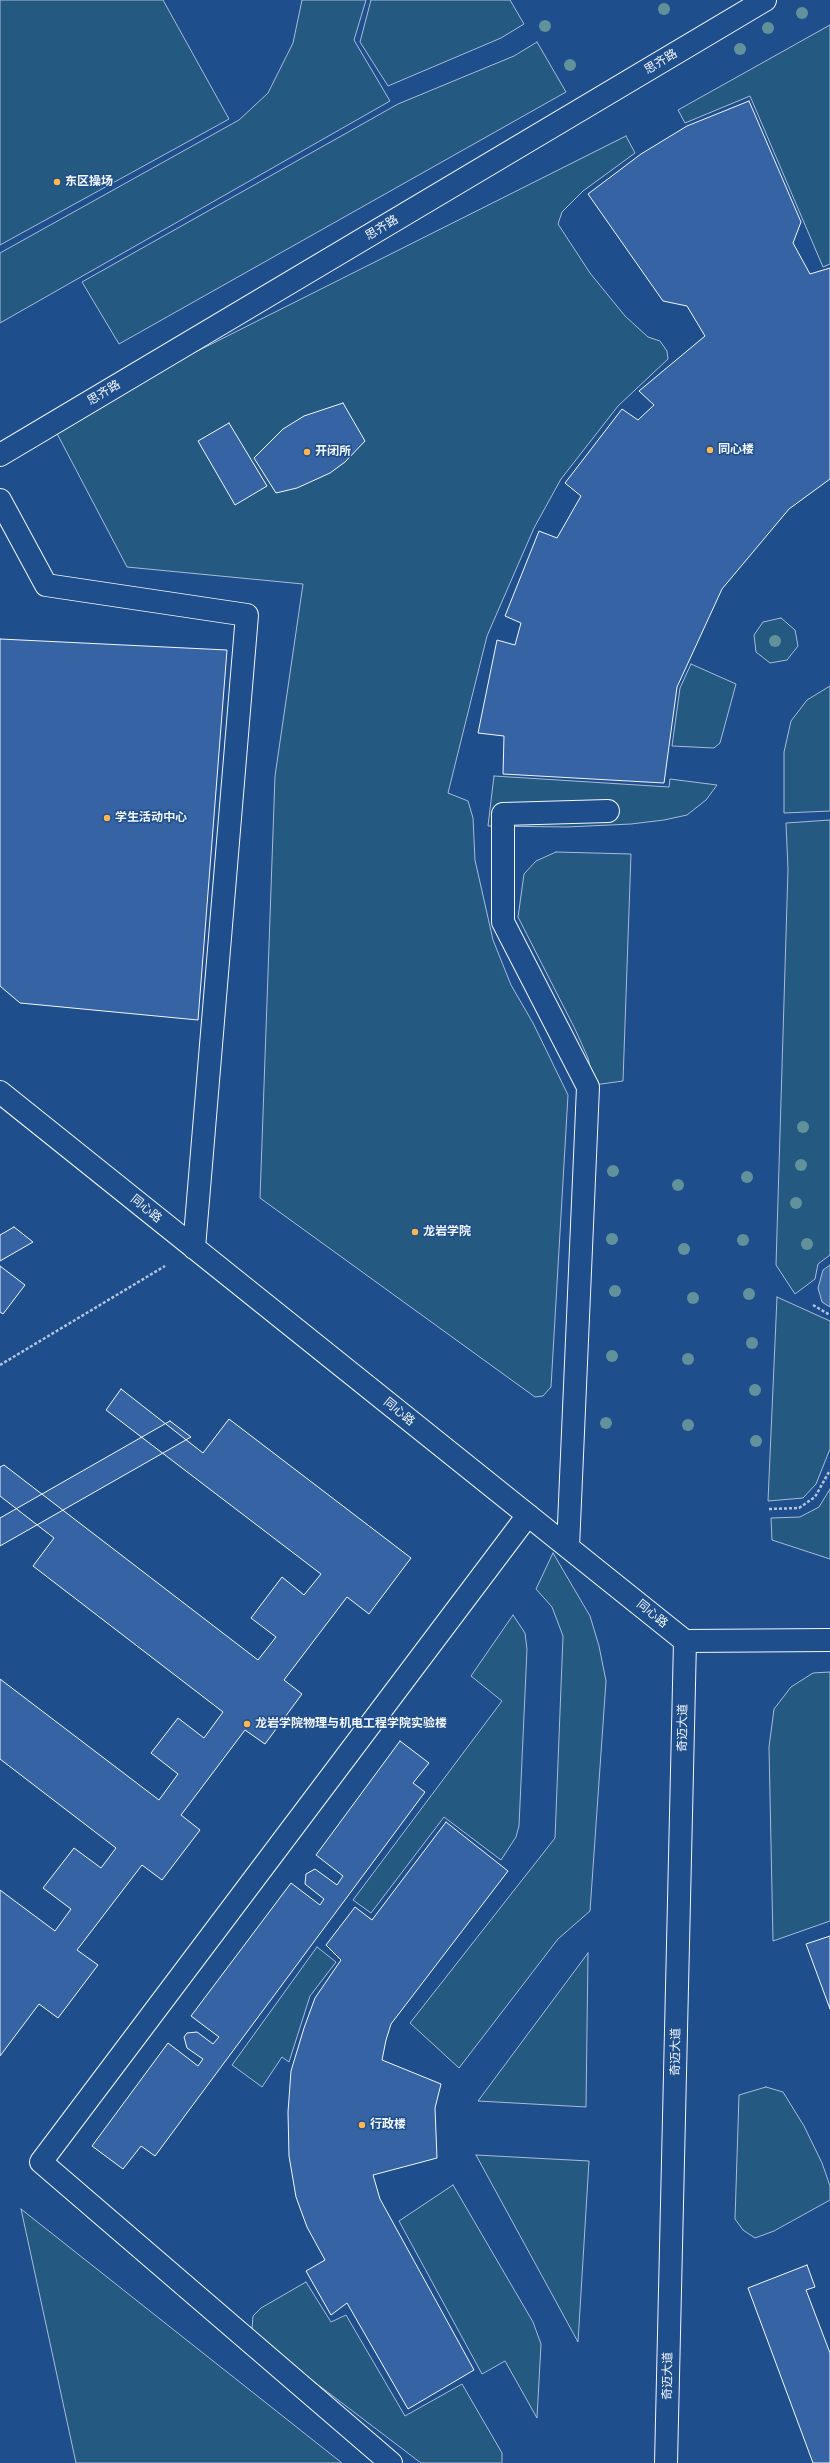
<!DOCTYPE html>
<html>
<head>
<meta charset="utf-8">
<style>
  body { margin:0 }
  canvas { display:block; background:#1f4e8c }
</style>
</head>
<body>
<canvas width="830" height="2463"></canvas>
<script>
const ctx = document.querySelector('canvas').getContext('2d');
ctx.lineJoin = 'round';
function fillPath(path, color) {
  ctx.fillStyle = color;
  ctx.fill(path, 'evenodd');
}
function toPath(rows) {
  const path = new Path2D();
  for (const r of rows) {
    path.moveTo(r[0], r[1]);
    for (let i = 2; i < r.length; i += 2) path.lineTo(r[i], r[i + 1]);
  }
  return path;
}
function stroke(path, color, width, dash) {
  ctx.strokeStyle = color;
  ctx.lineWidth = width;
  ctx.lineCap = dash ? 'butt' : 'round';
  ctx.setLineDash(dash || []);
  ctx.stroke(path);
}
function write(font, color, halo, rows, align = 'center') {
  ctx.font = font + ' Manrope,"Noto Sans SC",sans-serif';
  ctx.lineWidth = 3;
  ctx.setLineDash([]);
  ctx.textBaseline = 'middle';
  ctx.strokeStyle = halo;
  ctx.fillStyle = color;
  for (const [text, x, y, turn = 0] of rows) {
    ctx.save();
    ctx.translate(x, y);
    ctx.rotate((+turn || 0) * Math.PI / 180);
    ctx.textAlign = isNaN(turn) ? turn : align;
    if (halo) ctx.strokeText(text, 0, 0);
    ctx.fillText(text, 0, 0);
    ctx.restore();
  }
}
const green = toPath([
  [0,0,163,0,229,119,0,245,0,0],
  [302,0,366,0,354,40,390,101,0,323,0,253,239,120,268,93,293,43,302,0],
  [371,0,510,0,524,24,501,38,388,86,360,42,371,0],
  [830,25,830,264,823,267,750,96,685,123,678,110,830,25],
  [537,42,566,92,119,344,82,282,398,104,514,56,537,42],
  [626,136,635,153,583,191,562,212,558,224,590,273,625,316,648,337,660,341,667,351,668,359,618,406,561,479,534,528,487,636,448,793,468,801,473,818,475,860,493,940,511,985,533,1023,568,1095,551,1387,543,1396,535,1397,260,1198,275,776,303,584,127,567,52,424,626,136],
  [781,618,795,630,798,646,787,660,770,663,756,652,754,635,763,622,781,618],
  [691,664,736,684,720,743,714,748,672,746,680,688,691,664],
  [830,686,830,811,784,813,784,752,791,721,807,700,830,686],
  [494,776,669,787,670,779,717,785,706,800,687,815,664,820,631,824,567,827,488,826,494,776],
  [830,820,830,1255,818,1264,815,1279,795,1294,776,1265,788,869,786,823,830,820],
  [556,852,631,854,623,1081,594,1085,588,1058,575,1029,518,917,524,874,536,861,556,852],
  [777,1297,830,1321,830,1449,816,1484,803,1498,768,1501,777,1297],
  [830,1489,830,1559,772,1540,771,1518,800,1517,819,1507,830,1489],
  [553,1553,590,1616,599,1646,606,1681,590,1911,558,1939,459,2068,410,2023,555,1838,563,1636,552,1607,536,1589,553,1553],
  [513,1615,525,1633,527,1649,519,1826,516,1837,501,1860,444,1817,371,1913,353,1900,502,1701,471,1676,513,1615],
  [830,1672,830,1921,773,1941,769,1747,774,1709,791,1687,813,1673,830,1672],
  [317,1947,336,1962,310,1996,289,2062,282,2057,262,2087,232,2065,317,1947],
  [588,1953,586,2107,478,2101,588,1953],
  [766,2087,783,2092,804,2126,822,2163,830,2186,830,2200,774,2231,755,2238,743,2230,735,2219,739,2095,766,2087],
  [476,2155,589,2161,578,2342,476,2155],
  [453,2185,533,2322,541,2344,537,2418,505,2361,482,2374,399,2221,453,2185],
  [21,2209,342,2463,76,2463,21,2209],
  [306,2282,331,2322,346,2315,405,2416,462,2384,502,2453,502,2463,421,2463,259,2340,252,2329,253,2316,261,2308,306,2282]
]);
fillPath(green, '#245a82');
stroke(green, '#a8bbd7', 1);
const water = toPath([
  [830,1265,830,1307,822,1302,818,1288,823,1270,830,1265]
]);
fillPath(water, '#3b69a3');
stroke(water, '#a8bbd7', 1);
const building = toPath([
  [749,101,801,222,793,243,810,274,830,268,830,479,789,509,722,589,677,687,664,783,503,774,504,736,478,733,497,640,515,645,521,623,505,616,539,531,557,538,581,496,565,483,622,409,638,420,654,405,639,391,705,336,687,306,663,301,588,194,641,154,687,126,749,101],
  [343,403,365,441,345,462,330,473,297,488,276,493,254,458,283,429,304,416,343,403],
  [229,423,267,486,235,505,198,441,229,423],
  [0,639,227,650,198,1020,20,1003,0,986,0,639],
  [14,1227,33,1242,0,1261,0,1235,14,1227],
  [0,1266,25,1285,3,1314,0,1312,0,1266],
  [121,1389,203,1453,229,1419,411,1558,369,1614,347,1597,284,1680,302,1694,265,1744,245,1730,181,1815,200,1830,162,1880,142,1865,77,1950,98,1965,58,2018,39,2004,0,2056,0,1890,55,1931,71,1909,43,1888,74,1848,101,1868,116,1848,0,1759,0,1679,159,1800,178,1774,151,1753,178,1718,204,1738,223,1712,33,1566,54,1538,0,1496,0,1467,4,1465,258,1660,276,1637,251,1618,282,1577,304,1595,321,1574,106,1410,121,1389],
  [170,1421,191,1437,0,1546,0,1518,170,1421],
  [400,1741,429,1763,413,1783,425,1792,155,2156,141,2146,123,2169,92,2146,168,2043,198,2066,203,2059,187,2048,184,2037,187,2033,197,2032,213,2044,219,2037,191,2016,291,1883,320,1905,324,1899,305,1884,306,1874,315,1869,337,1885,343,1876,316,1855,400,1741],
  [446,1822,508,1871,391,2024,386,2040,382,2060,441,2084,435,2108,437,2158,373,2175,380,2199,474,2370,408,2409,347,2303,331,2315,306,2271,325,2260,307,2227,296,2197,289,2156,288,2112,291,2071,304,2028,315,1998,341,1960,326,1945,355,1907,372,1920,446,1822],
  [830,1936,830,2009,806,1944,830,1936],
  [807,2265,815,2287,806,2290,830,2353,830,2463,813,2463,748,2288,807,2265]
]);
fillPath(building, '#3563a3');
stroke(building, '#f2f6ff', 1);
const minor = toPath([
  [0,455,765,0],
  [0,500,46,585,247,615,194,1248],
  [0,1092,685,1641,830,1640],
  [568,1547,588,1087,503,922,503,814,608,811],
  [391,2463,41,2162,528,1515],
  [666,2463,685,1641]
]);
stroke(minor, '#f2f6ff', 24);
stroke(toPath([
  [813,1305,830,1315],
  [0,1365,165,1266],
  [769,1509,799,1508,815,1497,830,1470]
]), '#b3c4dc', 2.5, [3, 2]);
stroke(minor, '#1f4e8c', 22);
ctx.fillStyle = '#61919a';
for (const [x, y] of [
  [664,9],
  [802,13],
  [545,26],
  [768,28],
  [740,49],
  [570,65],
  [775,641],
  [803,1127],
  [801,1165],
  [613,1171],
  [747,1177],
  [678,1185],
  [796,1203],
  [612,1239],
  [743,1240],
  [807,1244],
  [684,1249],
  [615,1291],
  [749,1294],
  [693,1298],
  [752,1343],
  [612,1356],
  [688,1359],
  [755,1390],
  [606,1423],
  [688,1425],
  [756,1441]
]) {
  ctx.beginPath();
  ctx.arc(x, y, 6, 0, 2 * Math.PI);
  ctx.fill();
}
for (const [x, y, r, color] of [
  [57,182,4,"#ffb74d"],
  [710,450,4,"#ffb74d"],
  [307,452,4,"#ffb74d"],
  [107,818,4,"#ffb74d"],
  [415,1232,4,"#ffb74d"],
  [247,1724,4,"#ffb74d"],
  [362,2125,4,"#ffb74d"]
]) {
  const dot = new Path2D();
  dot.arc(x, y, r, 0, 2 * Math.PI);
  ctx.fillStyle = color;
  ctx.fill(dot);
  stroke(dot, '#1f4e8c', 1.5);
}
write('12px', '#f2f6ff', '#1f4e8c', [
  ["思齐路",661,62,-31],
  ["思齐路",382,228,-31],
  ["思齐路",104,393,-31],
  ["同心路",146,1209,39],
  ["同心路",399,1412,39],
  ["同心路",652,1614,39],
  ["奇迈大道",683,1728,-89],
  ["奇迈大道",676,2052,-89],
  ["奇迈大道",668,2376,-89]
]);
write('bold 12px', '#f2f6ff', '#1f4e8c', [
  ["东区操场",65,182],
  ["同心楼",718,450],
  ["开闭所",315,452],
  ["学生活动中心",115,818],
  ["龙岩学院",423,1232],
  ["龙岩学院物理与机电工程学院实验楼",255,1724],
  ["行政楼",370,2125]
], 'left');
</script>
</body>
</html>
